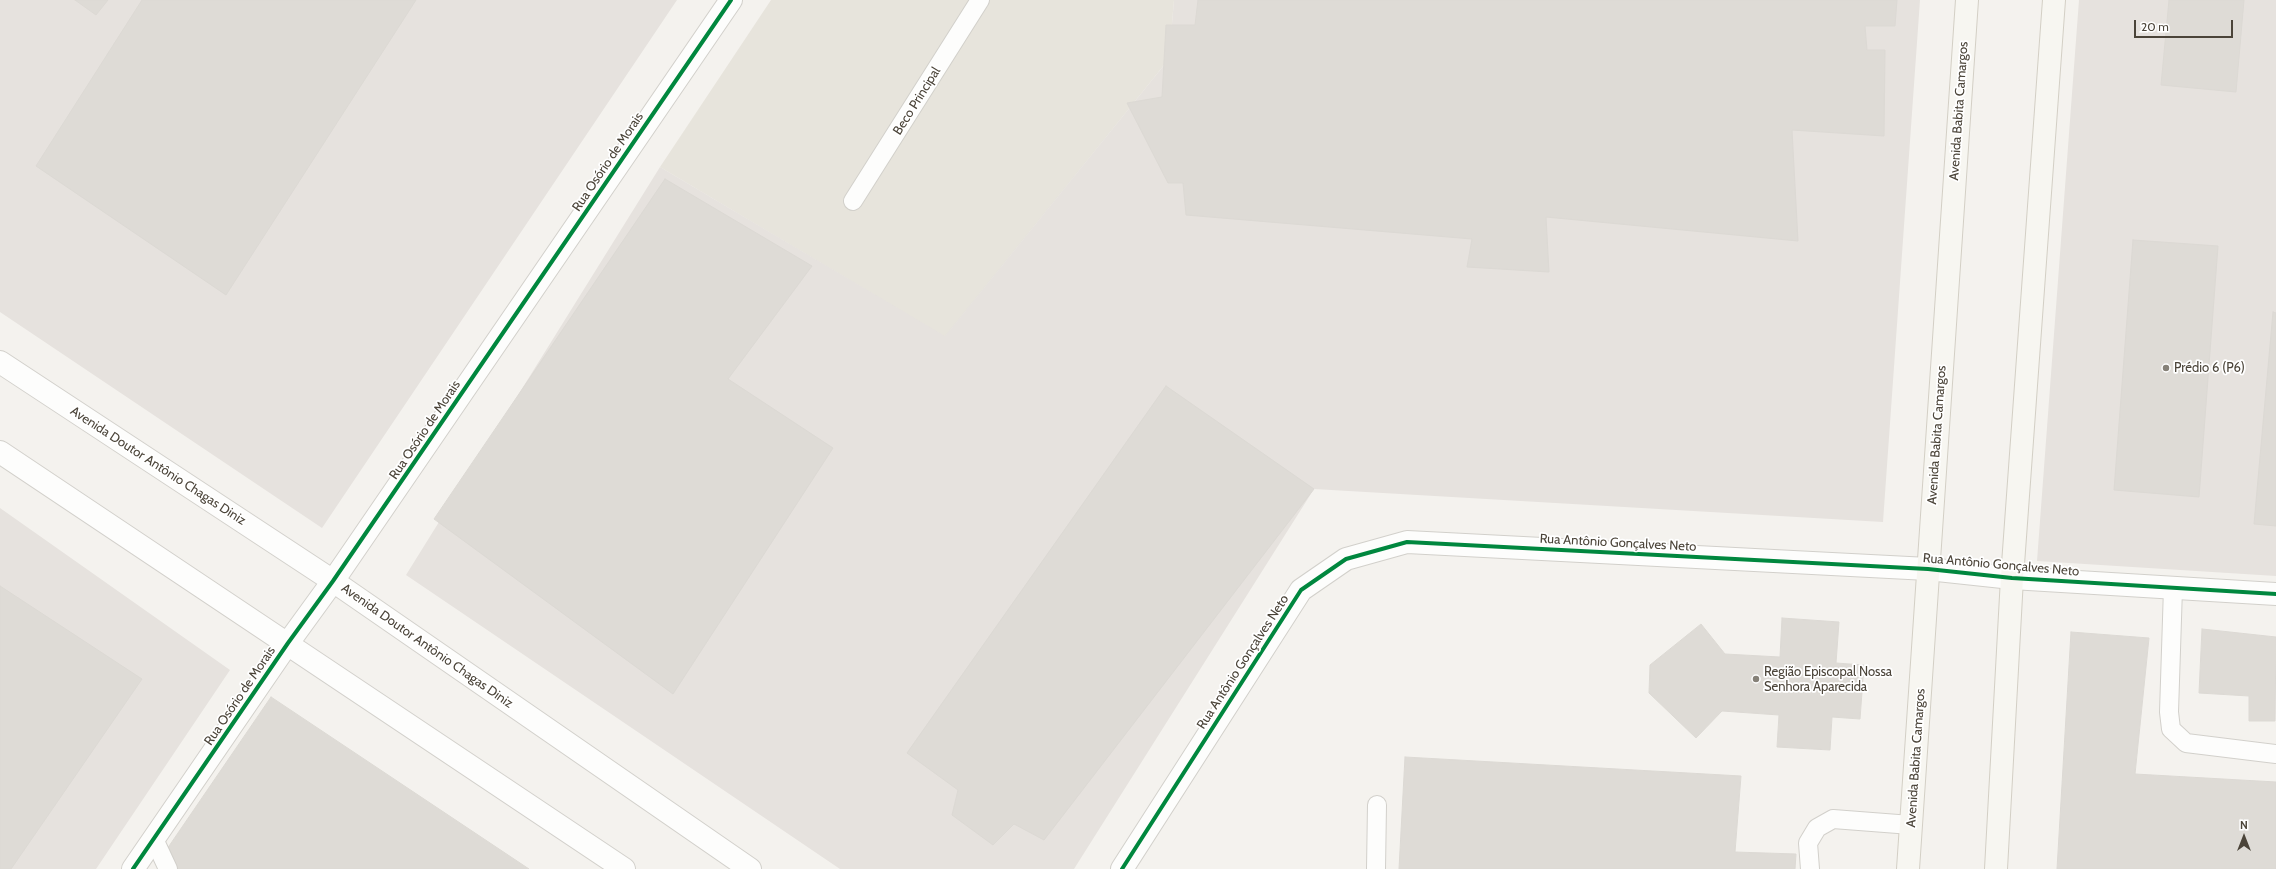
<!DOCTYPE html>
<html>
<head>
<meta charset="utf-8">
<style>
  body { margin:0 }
  #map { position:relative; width:2276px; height:869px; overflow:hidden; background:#f4f2ee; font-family:Cabin,sans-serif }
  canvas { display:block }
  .north { position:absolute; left:2224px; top:817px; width:40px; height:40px; -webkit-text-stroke:3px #fff; paint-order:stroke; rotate:0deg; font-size:11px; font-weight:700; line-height:16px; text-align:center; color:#4b4439 }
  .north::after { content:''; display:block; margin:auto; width:14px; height:18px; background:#4b4439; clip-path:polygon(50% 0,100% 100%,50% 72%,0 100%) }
  .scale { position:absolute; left:2134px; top:20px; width:99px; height:18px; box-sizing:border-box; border:2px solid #4b4439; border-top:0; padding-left:5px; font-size:12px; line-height:14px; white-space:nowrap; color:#4b4439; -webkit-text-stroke:3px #fff; paint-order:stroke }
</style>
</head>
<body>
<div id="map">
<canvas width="2276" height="869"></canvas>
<div class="north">N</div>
<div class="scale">20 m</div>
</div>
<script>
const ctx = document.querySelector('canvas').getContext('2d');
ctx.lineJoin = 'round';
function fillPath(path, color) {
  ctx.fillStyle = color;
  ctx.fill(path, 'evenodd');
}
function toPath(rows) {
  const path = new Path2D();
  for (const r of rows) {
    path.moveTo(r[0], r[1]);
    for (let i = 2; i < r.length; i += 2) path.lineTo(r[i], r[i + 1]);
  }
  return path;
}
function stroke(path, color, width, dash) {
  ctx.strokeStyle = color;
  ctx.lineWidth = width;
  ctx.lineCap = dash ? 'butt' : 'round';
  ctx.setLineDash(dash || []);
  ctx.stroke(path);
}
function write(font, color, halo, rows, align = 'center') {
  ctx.font = font + ' Cabin,sans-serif';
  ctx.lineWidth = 3.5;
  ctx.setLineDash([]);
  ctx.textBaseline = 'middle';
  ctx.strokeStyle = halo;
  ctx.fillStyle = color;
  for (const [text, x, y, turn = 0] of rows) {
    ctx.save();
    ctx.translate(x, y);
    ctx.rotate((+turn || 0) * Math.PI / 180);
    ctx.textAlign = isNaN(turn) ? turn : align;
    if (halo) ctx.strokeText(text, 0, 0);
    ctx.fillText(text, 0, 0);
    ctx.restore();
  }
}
fillPath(toPath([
  [771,0,1174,0,1169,59,945,337,660,167]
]), '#e7e4dc');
fillPath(toPath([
  [0,0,677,0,322,528,0,312],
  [1174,0,1920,0,1883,522,1314,489,1074,869,840,869,406,575,660,167,945,336,1169,59],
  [2079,0,2276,0,2276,576,2037,561],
  [0,508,230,670,96,869,0,869]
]), '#e6e2de');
const building = toPath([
  [75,0,108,0,96,15,75,0],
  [142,0,416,0,226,295,36,166,142,0],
  [1198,0,1897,0,1895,26,1865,26,1867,50,1885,50,1884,136,1792,130,1798,241,1546,217,1549,272,1467,267,1472,239,1186,215,1183,183,1168,183,1127,103,1162,97,1166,25,1195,25,1198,0],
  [2169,0,2244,0,2236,92,2161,85,2169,0],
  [665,179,812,266,728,379,833,448,673,694,434,519,665,179],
  [2133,240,2218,246,2199,497,2114,490,2133,240],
  [2273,312,2276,313,2276,526,2254,524,2273,312],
  [1166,386,1314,489,1044,840,1014,824,993,845,952,815,958,790,907,753,1166,386],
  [0,586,142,679,11,869,0,869,0,586],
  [1782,618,1839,622,1836,663,1864,665,1860,719,1832,717,1830,750,1777,747,1779,715,1722,711,1696,738,1649,693,1650,665,1701,624,1725,654,1780,657,1782,618],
  [2202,629,2276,637,2275,721,2249,721,2249,696,2199,693,2202,629],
  [2071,632,2149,638,2135,774,2276,782,2276,869,2057,869,2071,632],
  [271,697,529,869,177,869,167,849,271,697],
  [1405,757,1741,776,1735,852,1796,854,1795,869,1399,869,1405,757]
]);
fillPath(building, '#dedbd6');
stroke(building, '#dcd9d4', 1);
const service = toPath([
  [853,201,980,0],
  [2173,588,2169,712,2171,729,2186,743,2276,754],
  [154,839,168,869],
  [1376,869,1377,805],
  [1810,869,1808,843,1817,828,1833,819,1911,825]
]);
const minor = toPath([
  [0,362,333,581,750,869],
  [0,452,624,869],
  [133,869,288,643,333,581,731,0],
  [1122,869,1301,590,1346,559,1407,542,1928,569,2012,578,2276,594]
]);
const secondary = toPath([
  [1908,869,1967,0],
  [1996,869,2012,578,2054,0]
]);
stroke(service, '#d2d0cb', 20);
stroke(minor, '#d2d0cb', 24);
stroke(secondary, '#d3cfc5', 24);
stroke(service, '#fdfdfc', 18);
stroke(minor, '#fdfdfc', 22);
stroke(secondary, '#f7f6f1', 22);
stroke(toPath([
  [133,869,288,643,333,581,731,0],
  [1122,869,1301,590,1346,559,1407,542,1928,569,2012,578,2276,594]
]), '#00873e', 4);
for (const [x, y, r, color] of [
  [2166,368,4,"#868178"],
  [1756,679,4,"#868178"]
]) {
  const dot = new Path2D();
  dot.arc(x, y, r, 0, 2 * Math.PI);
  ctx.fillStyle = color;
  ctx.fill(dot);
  stroke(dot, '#fff', 1.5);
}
write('13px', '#4b4439', '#fff', [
  ["Beco Principal",917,101,-58],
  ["Avenida Babita Camargos",1959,111,-86],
  ["Rua Osório de Morais",608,162,-56],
  ["Rua Osório de Morais",425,430,-56],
  ["Avenida Babita Camargos",1937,435,-86],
  ["Avenida Doutor Antônio Chagas Diniz",158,466,33],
  ["Rua Antônio Gonçalves Neto",1618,543,3],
  ["Rua Antônio Gonçalves Neto",2001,565,5],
  ["Avenida Doutor Antônio Chagas Diniz",427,646,35],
  ["Rua Antônio Gonçalves Neto",1243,662,-57],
  ["Rua Osório de Morais",240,696,-56],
  ["Avenida Babita Camargos",1916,758,-86]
]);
write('13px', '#4b4439', '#fff', [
  ["Prédio 6 (P6)",2174,368],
  ["Região Episcopal Nossa",1764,672],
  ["Senhora Aparecida",1764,687]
], 'left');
</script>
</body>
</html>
